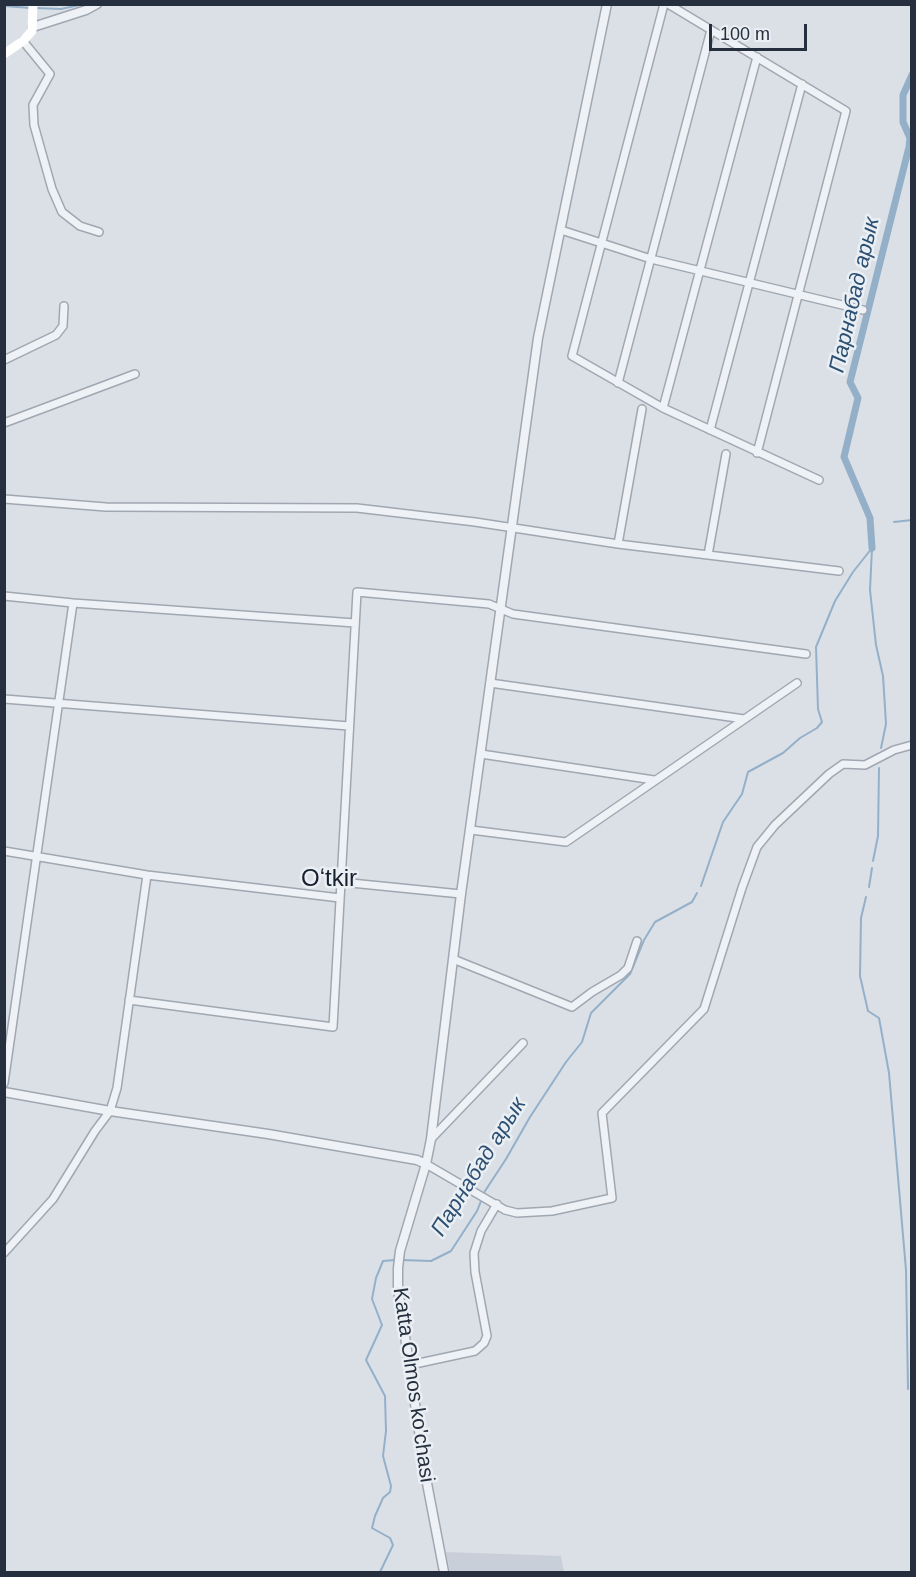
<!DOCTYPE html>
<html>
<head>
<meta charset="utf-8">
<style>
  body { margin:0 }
  #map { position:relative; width:916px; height:1577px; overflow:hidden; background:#dbe0e7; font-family:Helvetica,sans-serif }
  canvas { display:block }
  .frame { position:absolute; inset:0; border:6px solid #252f3d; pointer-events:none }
  .scale { position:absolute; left:709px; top:24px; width:98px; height:27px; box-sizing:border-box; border:3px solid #252f3d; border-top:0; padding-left:8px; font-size:18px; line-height:21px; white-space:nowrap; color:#252f3d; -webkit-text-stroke:4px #eaeff4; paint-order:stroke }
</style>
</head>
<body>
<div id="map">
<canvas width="916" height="1577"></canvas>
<div class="frame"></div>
<div class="scale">100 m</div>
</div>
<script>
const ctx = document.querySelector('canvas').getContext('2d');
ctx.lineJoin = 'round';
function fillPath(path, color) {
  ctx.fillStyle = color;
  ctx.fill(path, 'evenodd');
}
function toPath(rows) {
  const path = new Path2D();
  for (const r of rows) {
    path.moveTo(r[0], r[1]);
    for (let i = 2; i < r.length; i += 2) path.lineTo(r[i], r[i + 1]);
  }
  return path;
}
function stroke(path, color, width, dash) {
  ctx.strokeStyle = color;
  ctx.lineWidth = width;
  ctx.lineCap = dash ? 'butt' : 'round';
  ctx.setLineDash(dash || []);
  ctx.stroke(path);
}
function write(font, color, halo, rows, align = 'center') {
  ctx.font = font + ' Helvetica,sans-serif';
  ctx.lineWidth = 5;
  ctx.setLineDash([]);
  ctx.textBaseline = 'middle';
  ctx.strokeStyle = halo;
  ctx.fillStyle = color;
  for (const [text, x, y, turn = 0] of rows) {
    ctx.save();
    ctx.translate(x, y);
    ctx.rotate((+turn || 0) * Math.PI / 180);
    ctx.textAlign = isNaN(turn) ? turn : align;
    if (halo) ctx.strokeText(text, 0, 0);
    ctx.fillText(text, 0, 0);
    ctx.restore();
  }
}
fillPath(toPath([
  [446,1552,561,1556,564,1572,450,1572]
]), '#c9cfd9');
stroke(toPath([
  [4,6,31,8],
  [36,8,61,9,84,4],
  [894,522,912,520],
  [872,548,870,590,876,645,883,676,886,724,881,748],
  [873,861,878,836,879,768],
  [701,886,723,822,742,794,748,772,783,753,800,738,817,728,822,722,818,709,816,647,835,601,853,572,872,548],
  [869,887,872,868],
  [866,897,861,918,860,976,868,1011,879,1018,889,1073,906,1270,908,1389],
  [401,1260,431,1261,451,1251,477,1211,485,1191,506,1159,530,1117,566,1062,582,1042,591,1013,630,974,644,940,655,922,692,902,697,893],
  [380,1572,393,1545,390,1538,372,1528,375,1516,383,1498,390,1492,391,1486,383,1456,386,1431,385,1396,366,1360,382,1325,372,1299,376,1278,383,1261,395,1260]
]), '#94b0c9', 2);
stroke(toPath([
  [872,548,870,518,844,457,858,398,850,382,909,147,910,138,903,122,903,95,912,75]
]), '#94b0c9', 7);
const minor = toPath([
  [664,4,572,356,663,408,819,480],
  [668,4,846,111,757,453],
  [23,41,50,74,33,105,34,125,52,189,62,212,80,226,99,232],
  [561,230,651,259,863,310],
  [4,360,56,335,63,326,64,306],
  [618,383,711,30],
  [663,408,757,57],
  [4,423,135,374],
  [710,430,802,84],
  [4,499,106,507,357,508,475,522,618,544,839,571],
  [618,544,642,409],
  [708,555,726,454],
  [4,596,73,603,355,623],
  [490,683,744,719],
  [4,699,349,726],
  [481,754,654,780],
  [471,830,566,842,797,683],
  [4,851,147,875,340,898],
  [341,882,461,894],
  [453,959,572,1007,592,992,621,975,628,968,637,941],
  [129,1000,333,1027,357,592,489,604,513,614,806,654],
  [4,1083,73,603],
  [431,1139,523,1043],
  [426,1164,505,1210,517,1213,552,1211,612,1198,602,1113,704,1009,742,888,757,847,775,825,829,774,843,764,865,765,894,750,912,745],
  [4,1253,53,1199,95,1131,110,1111,117,1088,147,875],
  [410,1365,475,1351,484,1343,487,1336,475,1272,474,1253,481,1231,497,1204]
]);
const tertiary = toPath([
  [33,27,86,10,97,4],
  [4,1092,110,1111,268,1134,417,1160,426,1164],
  [444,1572,426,1478,398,1289,398,1268,400,1251,426,1164,431,1139,461,894,538,338,607,4]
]);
stroke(minor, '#a1a7b1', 10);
stroke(tertiary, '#a1a7b1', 11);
stroke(minor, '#eef1f5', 7);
stroke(tertiary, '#eef1f5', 8);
stroke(toPath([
  [4,54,23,41,32,31,33,4]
]), '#fff', 9);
write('21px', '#252f3d', '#eaeff4', [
  ["Katta Olmos ko'chasi",413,1385,82]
]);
write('italic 22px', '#2d5072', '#eaeff4', [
  ["Парнабад арык",855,295,-77],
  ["Парнабад арык",479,1167,-58]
]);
write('24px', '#17202e', '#eaeff4', [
  ["Oʻtkir",329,879]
]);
</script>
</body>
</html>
